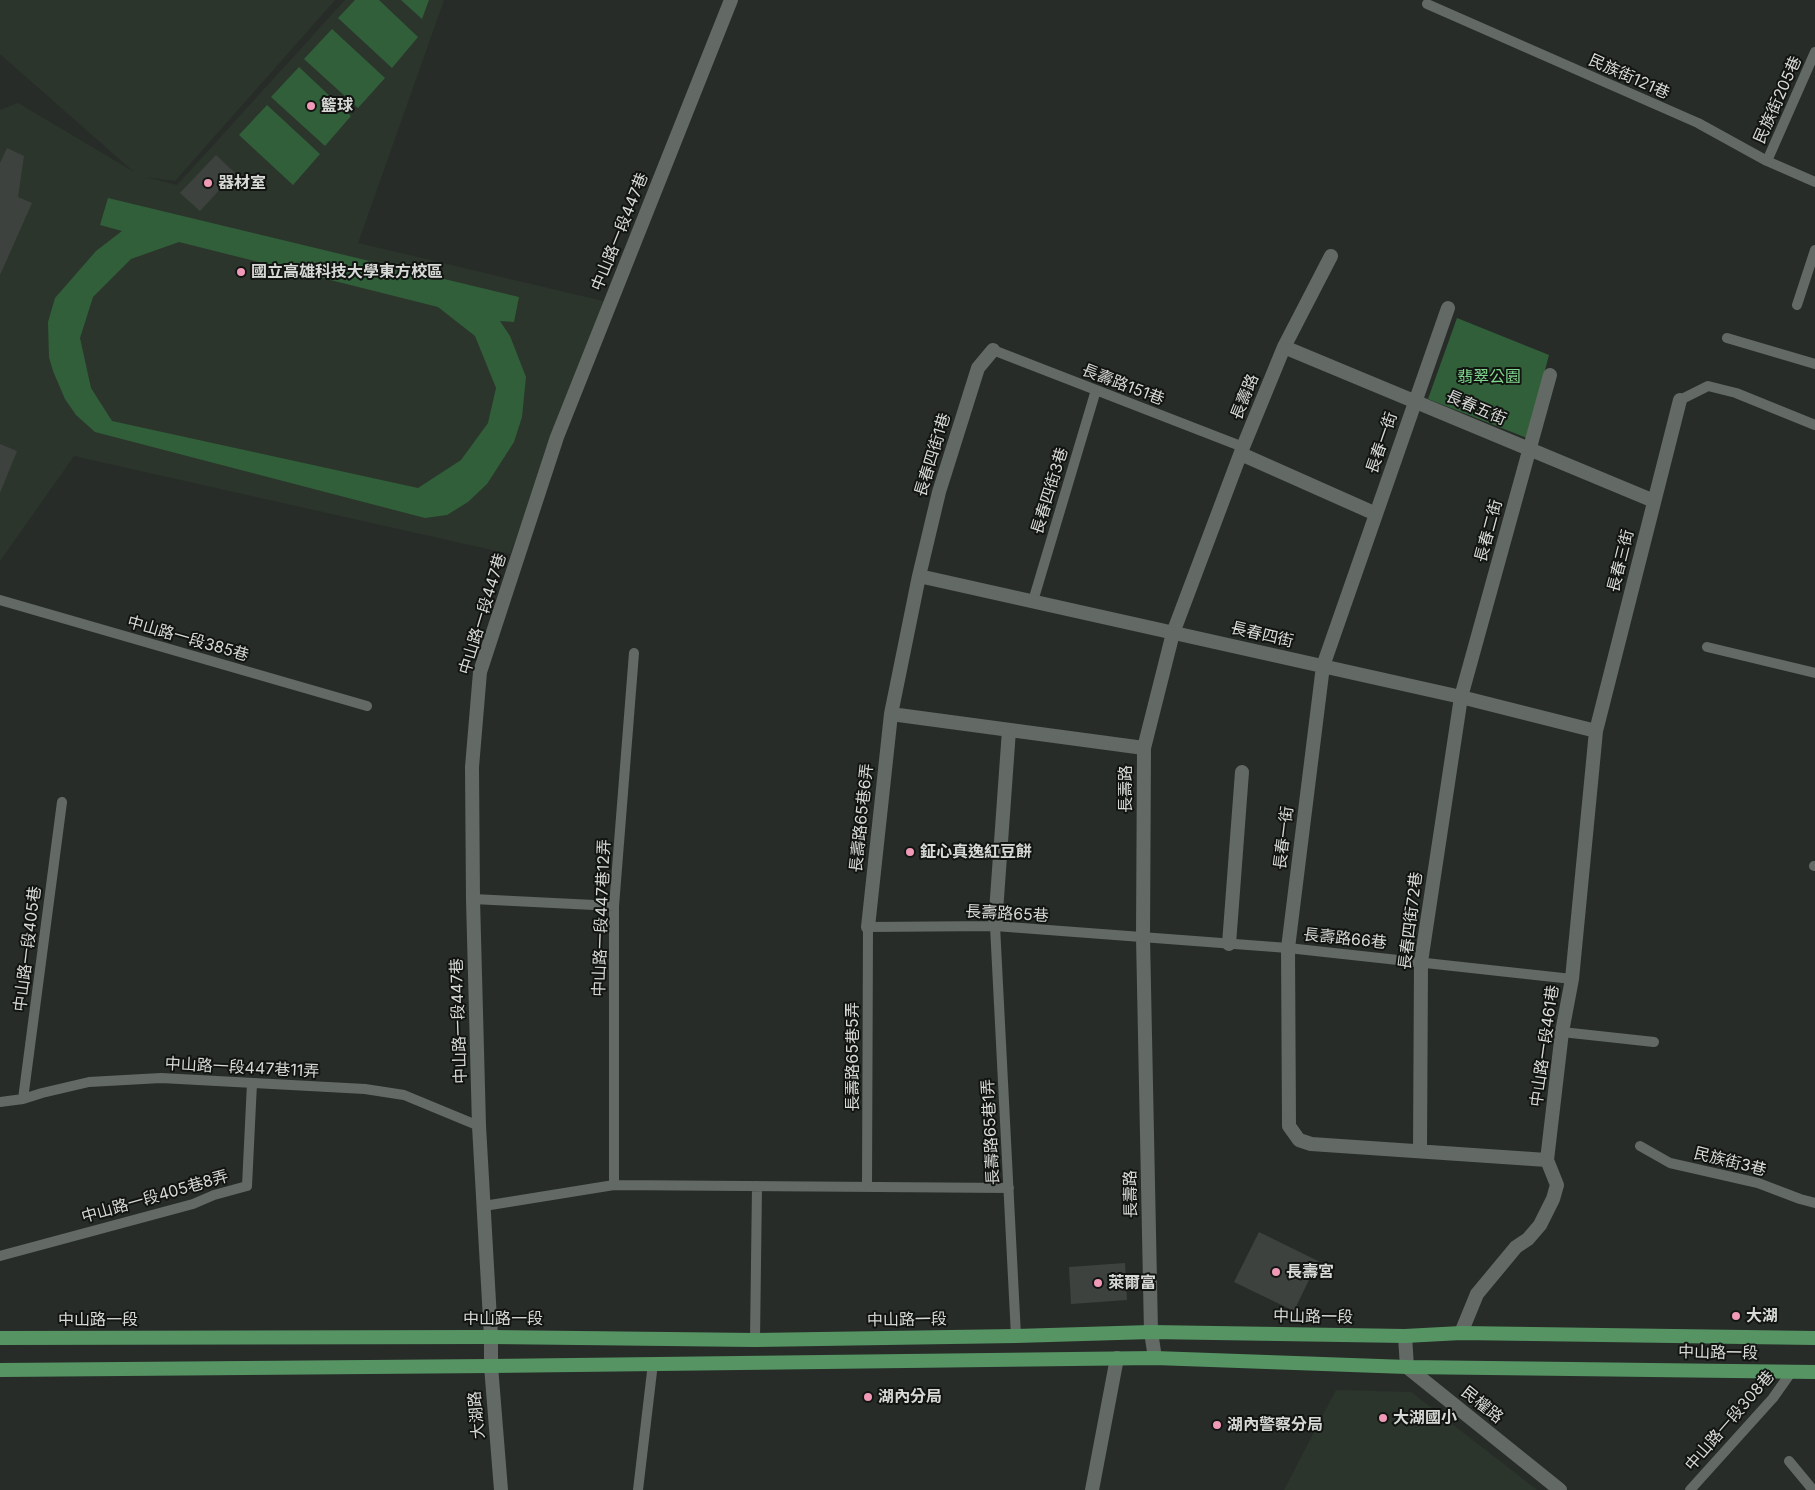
<!DOCTYPE html>
<html>
<head>
<meta charset="utf-8">
<style>
  body { margin:0 }
  canvas { display:block; background:#272c28 }
</style>
</head>
<body>
<canvas width="1815" height="1490"></canvas>
<script>
const ctx = document.querySelector('canvas').getContext('2d');
ctx.lineJoin = 'round';
function fillPath(path, color) {
  ctx.fillStyle = color;
  ctx.fill(path, 'evenodd');
}
function toPath(rows) {
  const path = new Path2D();
  for (const r of rows) {
    path.moveTo(r[0], r[1]);
    for (let i = 2; i < r.length; i += 2) path.lineTo(r[i], r[i + 1]);
  }
  return path;
}
function stroke(path, color, width, dash) {
  ctx.strokeStyle = color;
  ctx.lineWidth = width;
  ctx.lineCap = dash ? 'butt' : 'round';
  ctx.setLineDash(dash || []);
  ctx.stroke(path);
}
function write(font, color, halo, rows, align = 'center') {
  ctx.font = font + ' Inter,"Noto Sans TC",sans-serif';
  ctx.lineWidth = 4;
  ctx.setLineDash([]);
  ctx.textBaseline = 'middle';
  ctx.strokeStyle = halo;
  ctx.fillStyle = color;
  for (const [text, x, y, turn = 0] of rows) {
    ctx.save();
    ctx.translate(x, y);
    ctx.rotate((+turn || 0) * Math.PI / 180);
    ctx.textAlign = isNaN(turn) ? turn : align;
    if (halo) ctx.strokeText(text, 0, 0);
    ctx.fillText(text, 0, 0);
    ctx.restore();
  }
}
fillPath(toPath([
  [0,0,335,0,175,181,146,177,177,185,345,0,444,0,358,243,607,302,510,554,74,456,0,561,0,110,18,103,134,172,0,54],
  [1336,1390,1411,1392,1537,1490,1284,1490]
]), '#2b352c');
fillPath(toPath([
  [355,0,379,0,418,37,392,68,338,18],
  [401,0,429,0,422,19],
  [332,29,385,78,358,108,304,59],
  [299,67,351,116,325,146,271,97],
  [267,105,320,154,293,185,239,135],
  [108,198,519,297,514,322,500,321,510,336,526,377,522,417,514,442,487,484,468,502,447,515,425,518,95,432,76,415,65,399,53,371,49,357,48,322,55,298,96,251,122,231,100,225],
  [179,242,438,307,475,336,496,388,488,423,461,460,418,488,112,421,91,388,80,338,93,297,131,259],
  [1457,318,1549,355,1527,438,1428,399]
]), '#315f39');
fillPath(toPath([
  [7,148,24,156,18,197,32,203,0,275,0,163],
  [216,155,235,173,200,211,180,193],
  [0,444,17,451,0,493],
  [1259,1232,1318,1261,1294,1311,1234,1282],
  [1125,1263,1127,1300,1071,1304,1069,1267]
]), '#3d423e');
stroke(toPath([
  [1427,4,1698,123,1767,161,1815,182],
  [1767,161,1815,52],
  [1797,305,1815,250],
  [1727,338,1815,364],
  [993,350,1243,447],
  [1680,400,1708,386,1736,393,1815,425],
  [0,600,367,706],
  [1033,601,1096,390],
  [1707,647,1815,673],
  [634,653,614,906,614,1185,1009,1188],
  [1814,866,1815,866],
  [473,899,614,906],
  [995,926,1016,1336],
  [1562,1032,1654,1042],
  [23,1099,62,802],
  [0,1102,23,1099,42,1093,89,1082,161,1078,365,1089,404,1095,479,1126],
  [1640,1146,1670,1163,1758,1183,1800,1199,1815,1203],
  [867,1187,868,927,995,926,1288,948,1572,979],
  [484,1206,614,1185],
  [0,1256,193,1204,214,1195,247,1186,252,1083],
  [755,1340,757,1186],
  [1789,1461,1813,1490],
  [638,1490,653,1363],
  [1690,1490,1773,1398,1792,1371]
]), '#636964', 10);
stroke(toPath([
  [1448,308,1323,666,1288,948,1289,1126,1299,1140,1311,1144,1547,1160],
  [1284,347,1654,501],
  [1241,454,1376,514],
  [919,576,1461,697,1596,731],
  [891,714,1144,748],
  [995,926,1009,730],
  [868,927,891,714,919,576,939,492,978,368,993,350],
  [1229,944,1242,772],
  [1420,1151,1421,962,1461,697,1550,375],
  [1461,1333,1477,1294,1516,1247,1528,1239,1540,1225,1553,1199,1557,1185,1547,1160,1562,1032,1572,979,1596,731,1680,400],
  [1405,1336,1407,1367,1560,1490],
  [1155,1358,1151,1332,1143,937,1144,748,1173,633,1243,447,1284,347,1331,256],
  [501,1490,491,1366,491,1337,479,1126,473,899,472,767,480,672,557,437,731,0],
  [1092,1490,1117,1358]
]), '#636964', 14);
stroke(toPath([
  [0,1338,491,1337,755,1340,1016,1336,1151,1332,1405,1336,1461,1333,1815,1338],
  [0,1370,491,1366,1155,1358,1407,1367,1815,1372]
]), '#569563', 14);
for (const [x, y, r, color] of [
  [311,106,5,"#f09ab7"],
  [208,183,5,"#f09ab7"],
  [241,272,5,"#f09ab7"],
  [910,852,5,"#f09ab7"],
  [1276,1272,5,"#f09ab7"],
  [1098,1283,5,"#f09ab7"],
  [1736,1316,5,"#f09ab7"],
  [868,1397,5,"#f09ab7"],
  [1383,1418,5,"#f09ab7"],
  [1217,1425,5,"#f09ab7"]
]) {
  const dot = new Path2D();
  dot.arc(x, y, r, 0, 2 * Math.PI);
  ctx.fillStyle = color;
  ctx.fill(dot);
  stroke(dot, '#121412', 2);
}
write('16px', '#d6d9d6', '#121412', [
  ["民族街121巷",1629,77,24],
  ["民族街205巷",1778,100,-66],
  ["中山路一段447巷",620,232,-68],
  ["長壽路151巷",1123,385,21],
  ["長壽路",1245,397,-68],
  ["長春五街",1476,408,23],
  ["長春一街",1382,443,-71],
  ["長春四街1巷",933,455,-73],
  ["長春四街3巷",1050,491,-73],
  ["長春二街",1489,531,-75],
  ["長春三街",1621,561,-76],
  ["中山路一段447巷",483,614,-73],
  ["長春四街",1262,635,13],
  ["中山路一段385巷",188,639,16],
  ["長壽路",1126,789,-90],
  ["長壽路65巷6弄",862,818,-84],
  ["長春一街",1284,838,-83],
  ["長壽路65巷",1007,914,3],
  ["中山路一段447巷12弄",602,918,-88],
  ["長春四街72巷",1411,921,-83],
  ["長壽路66巷",1345,939,6],
  ["中山路一段405巷",28,949,-83],
  ["中山路一段447巷",459,1021,-92],
  ["中山路一段461巷",1545,1046,-82],
  ["長壽路65巷5弄",853,1057,-90],
  ["中山路一段447巷11弄",242,1068,3],
  ["長壽路65巷1弄",991,1132,-93],
  ["民族街3巷",1730,1162,14],
  ["長壽路",1131,1194,-91],
  ["中山路一段405巷8弄",155,1197,-16],
  ["中山路一段",1313,1317,1],
  ["中山路一段",503,1319],
  ["中山路一段",98,1320],
  ["中山路一段",907,1320,-1],
  ["中山路一段",1718,1353,1],
  ["民權路",1482,1405,39],
  ["大湖路",477,1415,-95],
  ["中山路一段308巷",1730,1421,-49]
]);
write('bold 16px', '#d6d9d6', '#121412', [
  ["籃球",321,106],
  ["器材室",218,183],
  ["國立高雄科技大學東方校區",251,272],
  ["鉦心真逸紅豆餅",920,852],
  ["長壽宮",1286,1272],
  ["萊爾富",1108,1283],
  ["大湖",1746,1316],
  ["湖內分局",878,1397],
  ["大湖國小",1393,1418],
  ["湖內警察分局",1227,1425]
], 'left');
write('16px', '#80d88e', '#121412', [
  ["翡翠公園",1489,377]
]);
</script>
</body>
</html>
